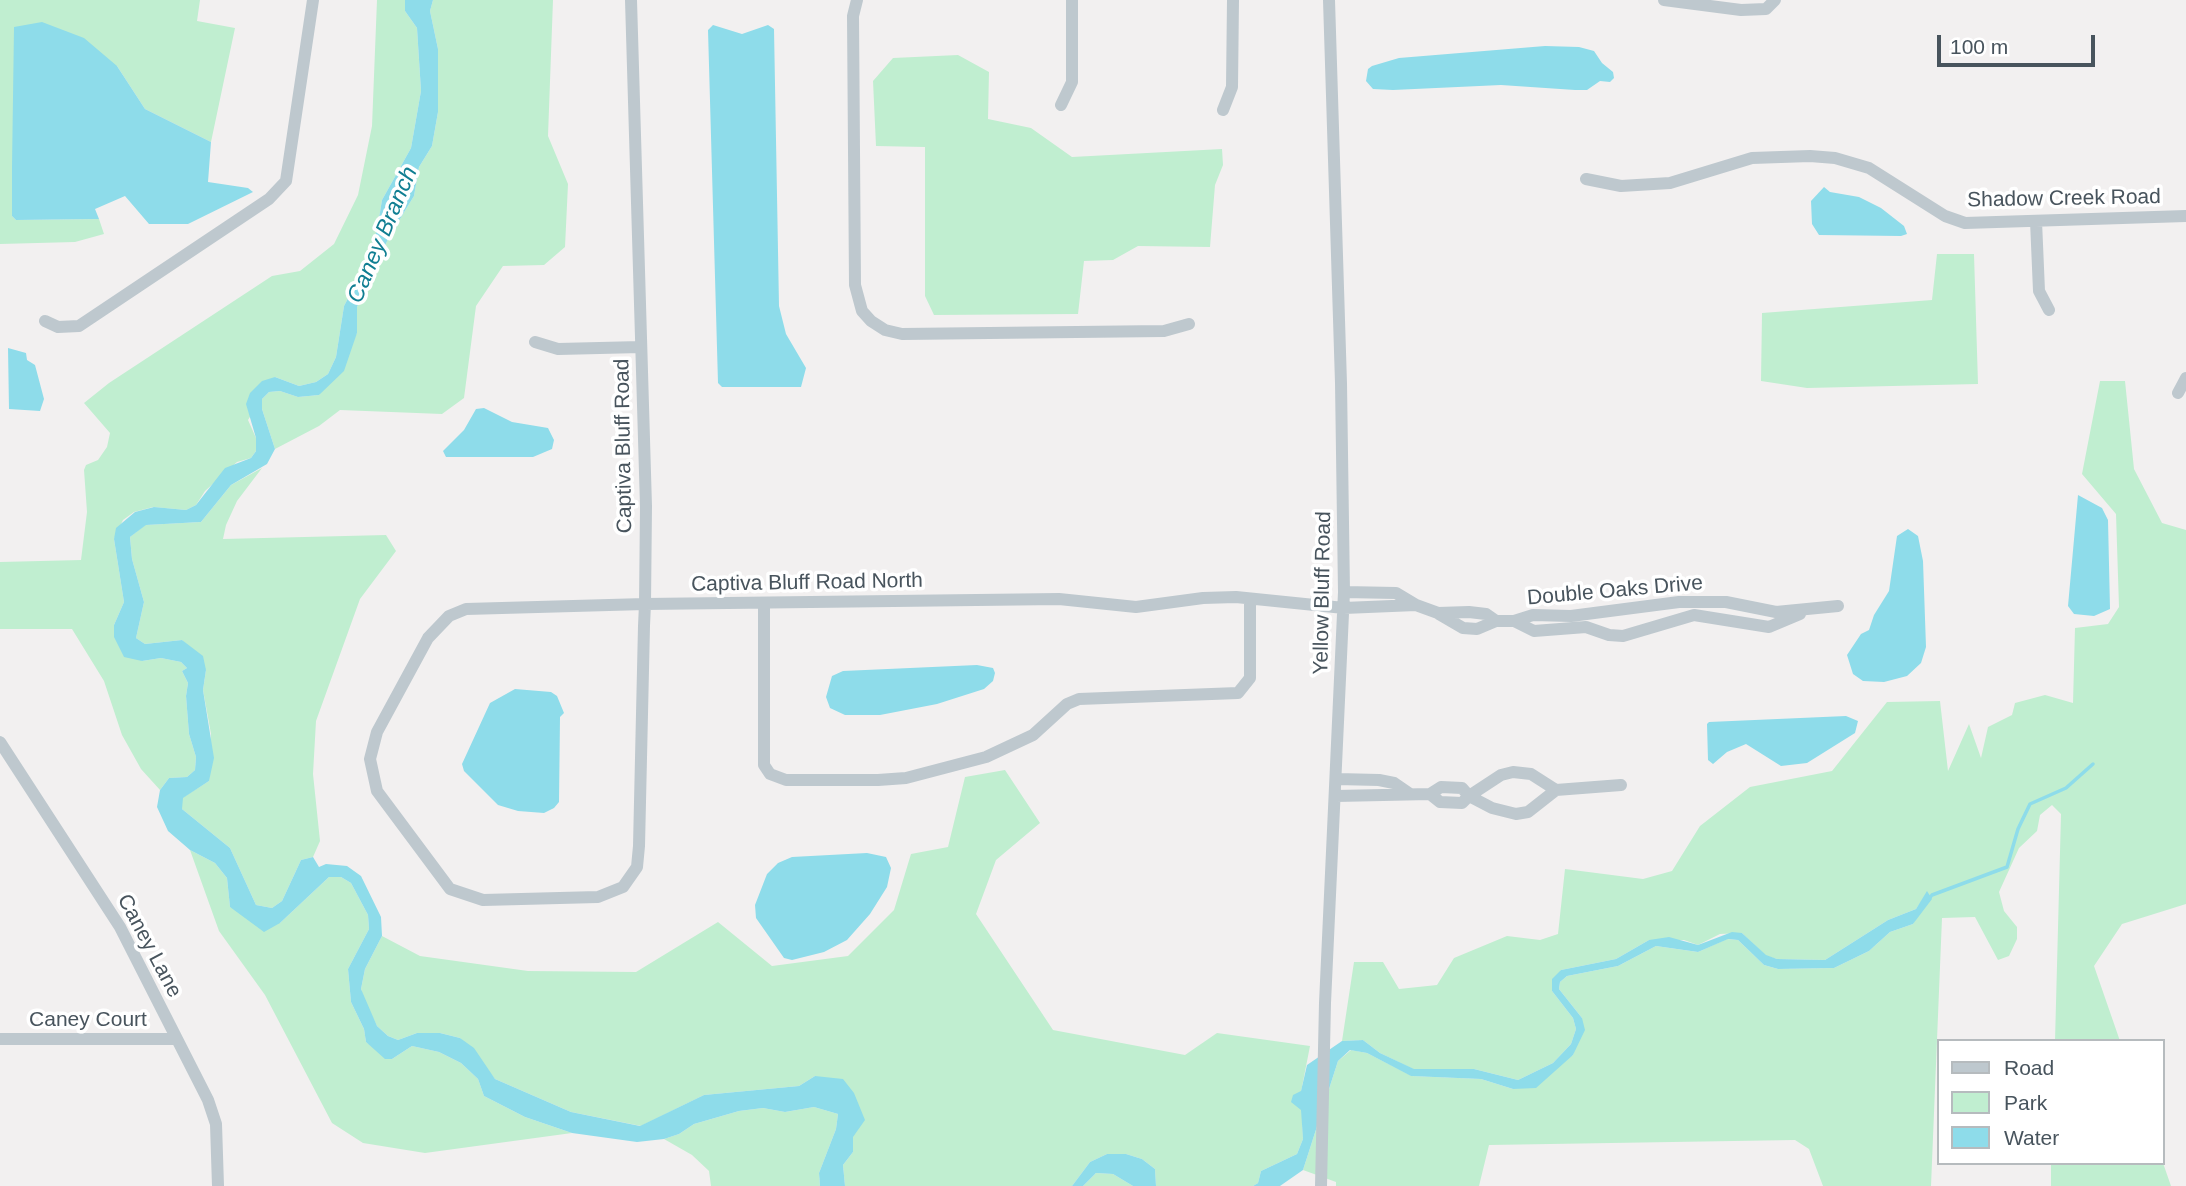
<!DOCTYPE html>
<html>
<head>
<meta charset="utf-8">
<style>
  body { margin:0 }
  #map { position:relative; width:2186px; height:1186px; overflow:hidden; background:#f2f0f0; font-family:Helvetica,sans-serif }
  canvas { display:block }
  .legend { position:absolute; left:1937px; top:1039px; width:228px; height:126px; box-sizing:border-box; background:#fff; border:2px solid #b6bbbe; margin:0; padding:9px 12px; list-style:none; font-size:21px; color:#48545d }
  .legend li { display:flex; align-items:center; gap:14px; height:35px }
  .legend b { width:35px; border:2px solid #b6bbbe }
  .scale { position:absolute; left:1937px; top:35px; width:158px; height:32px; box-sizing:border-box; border:4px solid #48545d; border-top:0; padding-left:9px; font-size:21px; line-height:24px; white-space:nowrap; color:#48545d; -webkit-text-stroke:5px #fff; paint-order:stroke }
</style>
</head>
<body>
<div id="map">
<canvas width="2186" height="1186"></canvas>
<ul class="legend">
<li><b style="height:9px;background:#bec8ce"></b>Road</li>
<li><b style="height:19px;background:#c0eed0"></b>Park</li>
<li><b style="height:19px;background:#8edcea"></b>Water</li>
</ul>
<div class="scale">100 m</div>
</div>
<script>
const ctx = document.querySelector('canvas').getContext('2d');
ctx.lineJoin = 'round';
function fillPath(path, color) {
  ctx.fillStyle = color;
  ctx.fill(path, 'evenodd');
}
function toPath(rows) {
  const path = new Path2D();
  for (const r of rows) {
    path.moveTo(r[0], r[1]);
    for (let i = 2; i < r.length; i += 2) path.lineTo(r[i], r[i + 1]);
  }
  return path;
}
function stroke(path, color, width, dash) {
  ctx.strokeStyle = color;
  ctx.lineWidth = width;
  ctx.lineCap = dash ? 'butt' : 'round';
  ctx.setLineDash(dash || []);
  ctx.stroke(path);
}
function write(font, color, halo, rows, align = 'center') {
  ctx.font = font + ' Helvetica,sans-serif';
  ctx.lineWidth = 7;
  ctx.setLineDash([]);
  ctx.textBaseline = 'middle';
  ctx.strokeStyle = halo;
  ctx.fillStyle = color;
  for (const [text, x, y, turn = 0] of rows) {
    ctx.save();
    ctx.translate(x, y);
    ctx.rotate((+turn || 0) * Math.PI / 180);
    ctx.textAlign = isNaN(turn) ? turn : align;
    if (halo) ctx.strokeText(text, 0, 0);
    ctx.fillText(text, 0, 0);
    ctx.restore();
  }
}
fillPath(toPath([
  [0,0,200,0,197,21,235,28,211,142,145,109,117,66,12,216,16,220,99,219,104,234,75,242,0,244],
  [377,0,405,0,405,11,417,28,421,91,411,148,382,200,377,230,360,275,344,306,336,357,328,374,316,382,299,386,275,377,248,420,256,438,256,451,251,458,237,462,205,491,196,505,186,510,153,507,134,512,123,520,114,539,124,602,114,625,142,661,161,658,181,662,187,668,182,671,188,683,186,696,189,734,196,757,195,770,187,777,169,778,160,790,141,769,122,735,104,681,72,629,0,629,0,562,81,560,87,512,84,470,86,465,98,460,107,447,110,433,84,403,109,383,272,276,300,271,334,244,358,195,372,126],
  [433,0,553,0,548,136,568,184,565,247,544,265,503,266,476,306,464,398,442,414,340,410,319,426,275,449,262,409,262,399,269,392,280,391,298,397,319,395,357,333,357,307,389,237,414,196,419,167,432,146,438,112,438,49,430,11],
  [958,55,989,72,988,119,1031,128,1072,157,1222,149,1223,165,1215,185,1210,247,1138,246,1113,260,1084,261,1078,314,934,315,925,296,925,147,876,146,873,81,893,58],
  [1937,254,1974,254,1978,384,1807,388,1761,381,1762,313,1932,300],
  [2100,381,2125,381,2134,469,2162,523,2186,530,2186,904,2122,924,2094,966,2120,1041,2055,1041,2061,814,2052,805,2040,815,2037,831,2019,848,1999,892,2004,911,2017,927,2017,939,2009,956,1998,960,1975,917,1942,918,1931,1186,1823,1186,1809,1149,1795,1140,1489,1145,1479,1186,1336,1186,1336,1182,1303,1170,1338,1061,1351,1050,1367,1053,1412,1076,1481,1079,1513,1089,1573,1055,1582,1018,1559,989,1560,982,1567,976,1618,966,1656,946,1698,952,1727,939,1738,940,1764,965,1778,969,1834,968,1869,951,1890,932,1913,924,1928,892,1916,909,1888,920,1825,960,1777,959,1766,956,1742,933,1720,934,1698,945,1684,940,1649,940,1616,959,1561,970,1552,991,1573,1018,1576,1029,1571,1044,1553,1063,1518,1080,1474,1069,1413,1069,1380,1053,1363,1040,1342,1041,1354,962,1383,962,1399,989,1437,985,1454,958,1507,936,1540,940,1558,934,1565,869,1643,879,1672,871,1700,826,1750,787,1832,771,1887,702,1940,701,1948,771,1969,724,1981,758,1988,727,2012,715,2015,703,2045,695,2073,703,2075,628,2108,624,2119,607,2116,514,2082,474],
  [262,468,237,501,226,525,223,539,386,535,396,551,360,599,316,721,313,774,320,841,313,857,301,860,282,901,272,908,256,905,230,848,182,809,182,798,209,781,211,734,203,690,206,670,182,640,145,644,136,638,144,602,132,559,130,537,145,525,201,522,231,485],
  [1005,770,1040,823,996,860,976,914,1053,1030,1185,1055,1217,1033,1310,1046,1301,1092,1303,1139,1297,1154,1261,1171,1258,1183,1253,1186,1156,1186,1155,1169,1142,1159,1126,1154,1107,1154,1090,1162,1072,1186,845,1186,843,1165,853,1152,853,1137,815,1076,799,1086,704,1095,641,1126,571,1112,495,1079,460,1038,440,1033,417,1033,398,1040,388,1036,377,1026,365,1003,361,989,365,969,382,936,420,956,528,971,636,972,718,922,772,966,848,956,894,910,911,854,948,847,965,777],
  [190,850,215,863,227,878,230,907,280,923,329,877,341,877,351,883,368,915,369,929,348,969,351,1002,364,1029,366,1042,392,1059,412,1046,439,1052,461,1063,478,1079,484,1096,525,1117,572,1133,425,1153,363,1143,332,1123,265,995,219,931],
  [814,1107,838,1114,836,1129,819,1173,820,1186,711,1186,709,1171,692,1155,664,1139,679,1134,694,1124,739,1111,763,1108,785,1112],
  [2051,1163,2163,1163,2171,1186,2051,1186],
  [1096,1173,1113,1174,1133,1186,1083,1186]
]), '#c0eed0');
fillPath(toPath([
  [405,0,433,0,430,11,438,49,438,112,432,146,419,167,414,196,389,237,357,307,357,333,344,371,319,395,298,397,280,391,269,392,262,399,262,409,275,449,267,464,231,485,201,522,146,525,130,537,132,559,144,602,136,638,145,644,182,640,203,656,206,670,203,690,214,758,209,781,183,798,182,809,230,848,256,905,272,908,282,901,301,860,313,857,319,867,326,864,347,866,361,876,381,917,382,936,365,969,361,989,377,1026,388,1036,398,1040,417,1033,440,1033,460,1038,474,1048,495,1079,571,1112,640,1126,704,1095,799,1086,815,1076,843,1079,854,1093,865,1120,853,1137,853,1152,843,1165,845,1186,820,1186,819,1173,836,1129,838,1114,814,1107,785,1112,763,1108,739,1111,694,1124,679,1134,664,1139,637,1142,572,1133,525,1117,484,1096,478,1079,461,1063,439,1052,412,1046,392,1059,385,1059,366,1042,364,1029,351,1002,348,969,369,929,368,915,351,883,341,877,329,877,280,923,264,932,230,907,227,878,215,863,190,850,168,831,157,807,160,790,169,778,187,777,195,770,196,757,189,734,186,696,188,683,182,671,187,668,181,662,161,658,142,661,124,657,114,637,114,625,124,602,114,539,116,528,135,512,154,507,186,510,196,505,225,468,251,458,256,451,256,438,246,404,250,393,262,381,275,377,299,386,316,382,328,374,336,357,344,306,360,275,377,230,382,200,411,148,421,91,417,28,405,11],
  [42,22,84,38,117,66,145,109,211,142,208,182,248,188,253,192,188,224,149,224,125,196,95,209,99,219,16,220,12,216,12,167,14,27],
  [713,25,742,34,768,25,774,29,779,306,786,334,806,368,801,387,722,387,718,383,708,30],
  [1545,46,1579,47,1594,51,1602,63,1613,72,1614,78,1610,82,1600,81,1587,90,1575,90,1501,85,1393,90,1373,89,1366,81,1368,69,1372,66,1399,58],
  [1824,187,1830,192,1859,197,1881,208,1904,226,1907,234,1901,236,1819,235,1812,224,1811,201],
  [8,348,26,353,27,360,35,365,44,399,40,411,9,409],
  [484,408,512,422,548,428,554,440,552,449,533,457,446,457,443,451,464,430,476,409],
  [2078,495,2102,508,2108,520,2110,609,2094,616,2074,614,2068,606],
  [1908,529,1918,536,1923,561,1926,647,1921,663,1907,676,1884,682,1863,681,1853,674,1847,655,1861,634,1869,630,1874,615,1889,591,1897,536],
  [977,665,993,668,995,673,993,681,984,689,937,704,880,715,845,715,830,708,826,697,832,676,843,671],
  [515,689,551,692,557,696,564,713,560,717,559,802,554,808,544,813,518,811,498,805,464,771,462,764,490,703],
  [1846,716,1858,721,1855,733,1807,763,1781,766,1746,744,1727,752,1713,764,1708,760,1707,724,1709,722],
  [867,853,886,857,891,868,887,887,870,914,847,940,824,952,792,960,784,958,756,918,755,905,767,874,778,863,792,857],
  [1927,891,1932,899,1913,924,1890,932,1869,951,1834,968,1778,969,1764,965,1738,940,1728,939,1698,952,1656,946,1618,966,1567,976,1560,982,1559,989,1582,1018,1585,1030,1573,1055,1536,1088,1513,1089,1481,1079,1411,1076,1367,1053,1350,1050,1338,1061,1303,1170,1280,1186,1253,1186,1258,1183,1261,1171,1297,1154,1303,1139,1301,1110,1291,1102,1293,1095,1301,1091,1307,1065,1342,1041,1363,1040,1380,1053,1414,1069,1474,1069,1518,1080,1553,1063,1571,1044,1576,1029,1573,1018,1552,991,1552,979,1561,970,1616,959,1649,940,1669,937,1698,945,1732,932,1742,933,1766,955,1777,959,1825,960,1888,920,1916,909],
  [1107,1154,1126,1154,1142,1159,1155,1169,1156,1186,1133,1186,1113,1174,1096,1173,1083,1186,1072,1186,1090,1162]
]), '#8edcea');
stroke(toPath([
  [1928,900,1932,895,2007,867,2018,829,2030,804,2066,788,2093,764]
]), '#8edcea', 3.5);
stroke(toPath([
  [631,0,646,506,645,604,644,626,639,846,637,867,623,887,598,897,483,900,450,889,377,791,370,759,377,732,428,638,449,616,466,609,645,604,1059,599,1136,607,1203,598,1236,597,1344,608,1416,605,1438,613,1469,612,1486,614,1496,621,1514,621,1533,615,1571,616,1679,602,1726,602,1776,612,1838,606],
  [857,0,853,16,855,285,862,311,871,321,885,330,902,334,1164,331,1189,324],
  [1664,0,1741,10,1766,9,1775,0],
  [1061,105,1072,82,1072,0],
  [1223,110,1232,87,1233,0],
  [1586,179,1621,186,1670,183,1752,158,1810,156,1835,158,1869,168,1945,216,1965,223,2186,216],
  [2036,221,2039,291,2049,310],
  [45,321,58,327,79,326,269,199,286,181,313,0],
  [535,342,558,349,641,347],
  [2178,393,2186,378],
  [1344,592,1396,593,1416,605],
  [764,604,764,765,770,774,786,780,878,780,906,778,986,757,1033,735,1067,704,1079,699,1238,693,1250,678,1250,601],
  [1439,614,1463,628,1477,629,1496,621],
  [1514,621,1534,631,1586,627,1609,635,1623,636,1694,615,1769,627,1800,614],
  [0,742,120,927,208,1100,216,1124,218,1186],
  [1337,779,1379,780,1394,783,1410,794],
  [1430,794,1441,787,1462,788,1469,796,1501,775,1513,772,1531,774,1556,790,1621,785],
  [1336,796,1430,794,1440,802,1462,803,1469,796,1492,808,1516,814,1528,812,1556,790],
  [0,1039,176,1039],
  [1321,1186,1325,1003,1344,592,1341,383,1329,0]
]), '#bec8ce', 12);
write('21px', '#48545d', '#fff', [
  ["Shadow Creek Road",2064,199,-1],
  ["Captiva Bluff Road",624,446,-91],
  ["Captiva Bluff Road North",807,583,-1],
  ["Double Oaks Drive",1615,591,-5],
  ["Yellow Bluff Road",1323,593,-89],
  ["Caney Lane",149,946,62],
  ["Caney Court",88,1020]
]);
write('italic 23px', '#107e92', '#fff', [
  ["Caney Branch",383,235,-67]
]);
</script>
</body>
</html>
